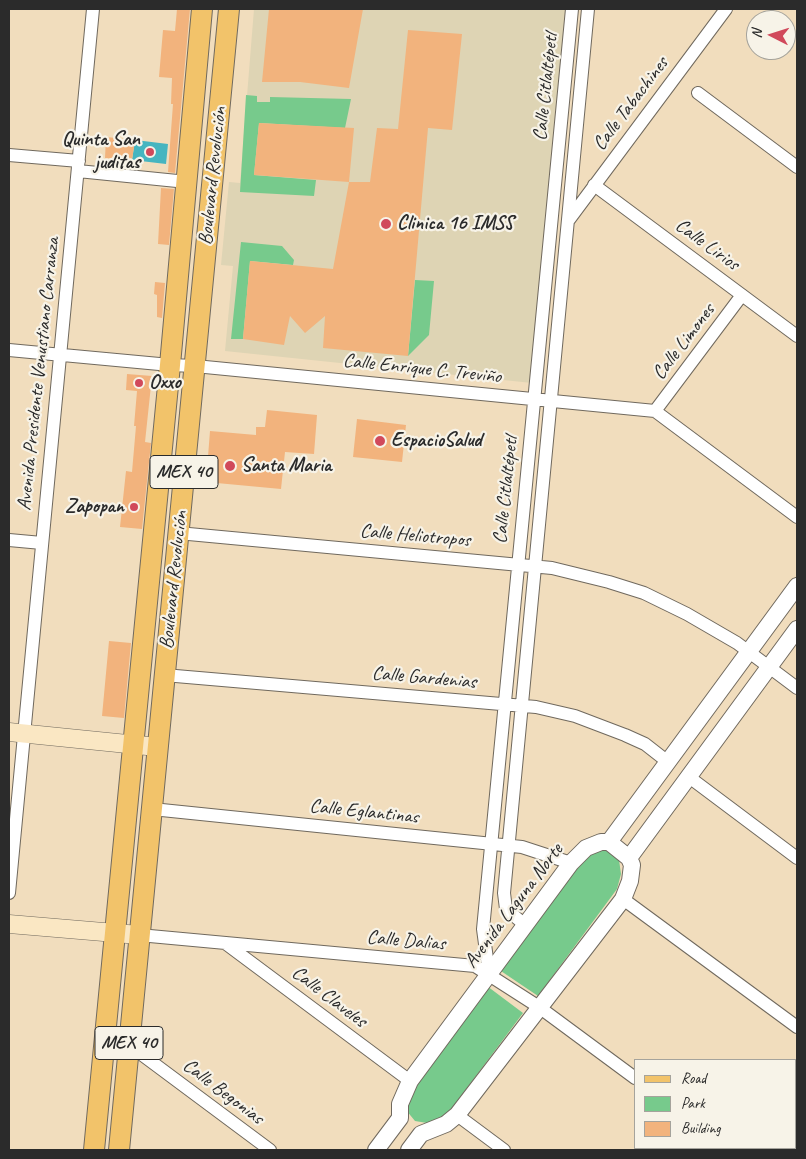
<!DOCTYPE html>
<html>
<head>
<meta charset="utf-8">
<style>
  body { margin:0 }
  #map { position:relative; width:806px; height:1159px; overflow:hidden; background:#f1ddbd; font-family:Caveat,sans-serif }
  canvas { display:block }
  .frame { position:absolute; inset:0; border:10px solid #2b2b2b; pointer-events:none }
  .legend { position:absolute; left:634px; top:1059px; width:162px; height:90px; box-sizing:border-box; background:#f7f3e8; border:1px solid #a5a39c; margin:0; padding:6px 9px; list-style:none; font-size:15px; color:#2b2b2b }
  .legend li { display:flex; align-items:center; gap:10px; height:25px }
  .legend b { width:25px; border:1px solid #a5a39c }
  .north { position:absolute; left:746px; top:10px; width:50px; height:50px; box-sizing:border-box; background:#f7f3e8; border:1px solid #a5a39c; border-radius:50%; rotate:275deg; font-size:14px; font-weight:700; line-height:20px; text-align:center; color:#2b2b2b }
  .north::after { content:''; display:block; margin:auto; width:18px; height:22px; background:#d1495b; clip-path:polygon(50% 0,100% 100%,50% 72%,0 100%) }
</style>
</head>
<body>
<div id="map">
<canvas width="806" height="1159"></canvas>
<div class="frame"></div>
<ul class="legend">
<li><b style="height:6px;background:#f2c36a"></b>Road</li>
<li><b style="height:14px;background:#77ca8c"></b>Park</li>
<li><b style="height:14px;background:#f2b37d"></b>Building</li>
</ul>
<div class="north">N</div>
</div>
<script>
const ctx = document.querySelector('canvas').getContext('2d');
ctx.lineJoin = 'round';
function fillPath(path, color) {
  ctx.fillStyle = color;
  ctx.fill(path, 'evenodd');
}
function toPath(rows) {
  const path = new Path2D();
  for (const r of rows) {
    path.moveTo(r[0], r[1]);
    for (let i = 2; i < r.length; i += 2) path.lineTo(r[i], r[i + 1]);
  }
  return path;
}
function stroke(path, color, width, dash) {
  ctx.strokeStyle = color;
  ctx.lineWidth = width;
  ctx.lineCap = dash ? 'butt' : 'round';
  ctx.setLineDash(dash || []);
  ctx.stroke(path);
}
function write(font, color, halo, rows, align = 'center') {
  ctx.font = font + ' Caveat,sans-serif';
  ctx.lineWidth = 4.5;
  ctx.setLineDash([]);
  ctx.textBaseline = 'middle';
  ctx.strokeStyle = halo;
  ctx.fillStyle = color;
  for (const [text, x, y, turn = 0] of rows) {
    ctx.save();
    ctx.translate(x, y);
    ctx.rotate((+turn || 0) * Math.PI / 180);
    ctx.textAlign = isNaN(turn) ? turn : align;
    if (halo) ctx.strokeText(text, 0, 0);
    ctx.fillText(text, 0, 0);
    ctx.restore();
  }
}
fillPath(toPath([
  [254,9,570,9,532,383,225,351,233,266,221,265,229,182,240,183]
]), '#ded4b4');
fillPath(toPath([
  [246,95,257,96,257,102,270,102,270,97,351,99,345,128,259,123,254,175,316,180,314,196,240,192],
  [241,242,282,246,294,260,293,265,250,261,243,339,231,339],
  [415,280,434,281,429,335,408,356],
  [597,849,609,851,619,860,621,874,617,889,538,996,495,967,571,862],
  [483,983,523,1013,446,1116,427,1123,415,1121,406,1110,405,1097]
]), '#77ca8c');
fillPath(toPath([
  [135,140,168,144,166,164,132,160]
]), '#46b5c0');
fillPath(toPath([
  [177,9,190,9,175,173,168,172,173,104,171,104,172,78,159,77,163,30,175,31],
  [269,9,363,9,349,88,300,82,262,82],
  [408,30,462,34,452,130,428,128,408,356,323,348,325,316,305,333,290,316,284,345,243,339,250,261,333,269,349,182,370,182,377,128,398,129],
  [259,123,354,128,349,182,254,175],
  [106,137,135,140,132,160,105,158],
  [161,188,174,189,169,245,158,244],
  [155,282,165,283,162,318,157,317,157,295,154,294],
  [127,374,152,376,145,442,151,443,142,529,120,527,126,471,132,472,136,426,134,426,137,391,126,390],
  [267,410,317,415,314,454,285,452,281,489,206,482,210,431,256,435,256,427,265,427],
  [357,419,406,425,402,462,353,457],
  [109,641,131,643,124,718,102,716]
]), '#f2b37d');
const minor = toPath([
  [698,93,797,167],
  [9,155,79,161],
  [78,171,187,182],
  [594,185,797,336],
  [568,221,726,9],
  [9,350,170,365,195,366,655,411,797,517],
  [655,411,742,295],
  [178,533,552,568,609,582,644,593,687,614,737,643,797,688],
  [9,540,42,543],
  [164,675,536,707,575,716,625,735,645,744,668,762],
  [689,777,797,858],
  [152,809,522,847,571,863],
  [9,893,93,9],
  [623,899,797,1027],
  [525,925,506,909,504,893,588,9],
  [139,935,475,966,539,1007,635,1078],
  [225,943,410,1081],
  [489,974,483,929,572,9],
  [129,1045,270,1150],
  [457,1115,504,1150],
  [729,1148,732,1150]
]);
const tertiary = toPath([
  [609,842,797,586],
  [629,858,797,629],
  [376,1150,400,1118,400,1104,410,1081,571,863,586,848,601,842,609,842],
  [409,1150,421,1134,446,1124,457,1115,623,899,630,881,632,865,629,858,609,842]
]);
const secondary = toPath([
  [9,732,157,747],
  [9,924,139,935]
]);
const primary = toPath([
  [94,1150,170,365,202,9],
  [119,1150,229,9]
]);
stroke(minor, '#70695e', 14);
stroke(tertiary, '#70695e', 18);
stroke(secondary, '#70695e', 19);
stroke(primary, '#70695e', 22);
stroke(minor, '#fff', 12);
stroke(tertiary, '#fff', 16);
stroke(secondary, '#fae7c3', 18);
stroke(primary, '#f2c36a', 20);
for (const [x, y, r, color] of [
  [150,152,5,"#d1495b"],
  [386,224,6,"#d1495b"],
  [139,383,5,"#d1495b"],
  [380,441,6,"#d1495b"],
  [230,466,6,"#d1495b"],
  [134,507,5,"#d1495b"]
]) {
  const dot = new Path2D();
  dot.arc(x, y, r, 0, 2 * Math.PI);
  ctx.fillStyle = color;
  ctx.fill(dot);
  stroke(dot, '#f7f3e8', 2);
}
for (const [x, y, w] of [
  [184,472,68],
  [129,1043,68]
]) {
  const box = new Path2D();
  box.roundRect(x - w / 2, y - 16.5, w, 33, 4);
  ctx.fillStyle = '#f7f3e8';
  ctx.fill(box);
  stroke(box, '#2b2b2b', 1);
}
write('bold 19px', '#2b2b2b', null, [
  ["MEX 40",184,472],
  ["MEX 40",129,1043]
]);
write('20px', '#2b2b2b', '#f7f3e8', [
  ["Calle Citlaltépetl",546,87,-84],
  ["Calle Tabachines",631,104,-53],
  ["Boulevard Revolución",213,176,-84],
  ["Calle Lirios",707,245,36],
  ["Calle Limones",684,342,-53],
  ["Calle Enrique C. Treviño",422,369,6],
  ["Avenida Presidente Venustiano Carranza",39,374,-84],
  ["Calle Citlaltépetl",506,490,-84],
  ["Calle Heliotropos",415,536,5],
  ["Boulevard Revolución",174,580,-84],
  ["Calle Gardenias",424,678,5],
  ["Calle Eglantinas",364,812,6],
  ["Avenida Laguna Norte",514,906,-53],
  ["Calle Dalias",406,941,5],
  ["Calle Claveles",329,997,37],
  ["Calle Begonias",223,1092,37]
]);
write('bold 20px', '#2b2b2b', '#f7f3e8', [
  ["Quinta San",140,140,"right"],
  ["juditas",140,163,"right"],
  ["Clinica 16 IMSS",397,224],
  ["Oxxo",149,383],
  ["EspacioSalud",391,441],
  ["Santa Maria",241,466],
  ["Zapopan",124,507,"right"]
], 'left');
</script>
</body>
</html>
